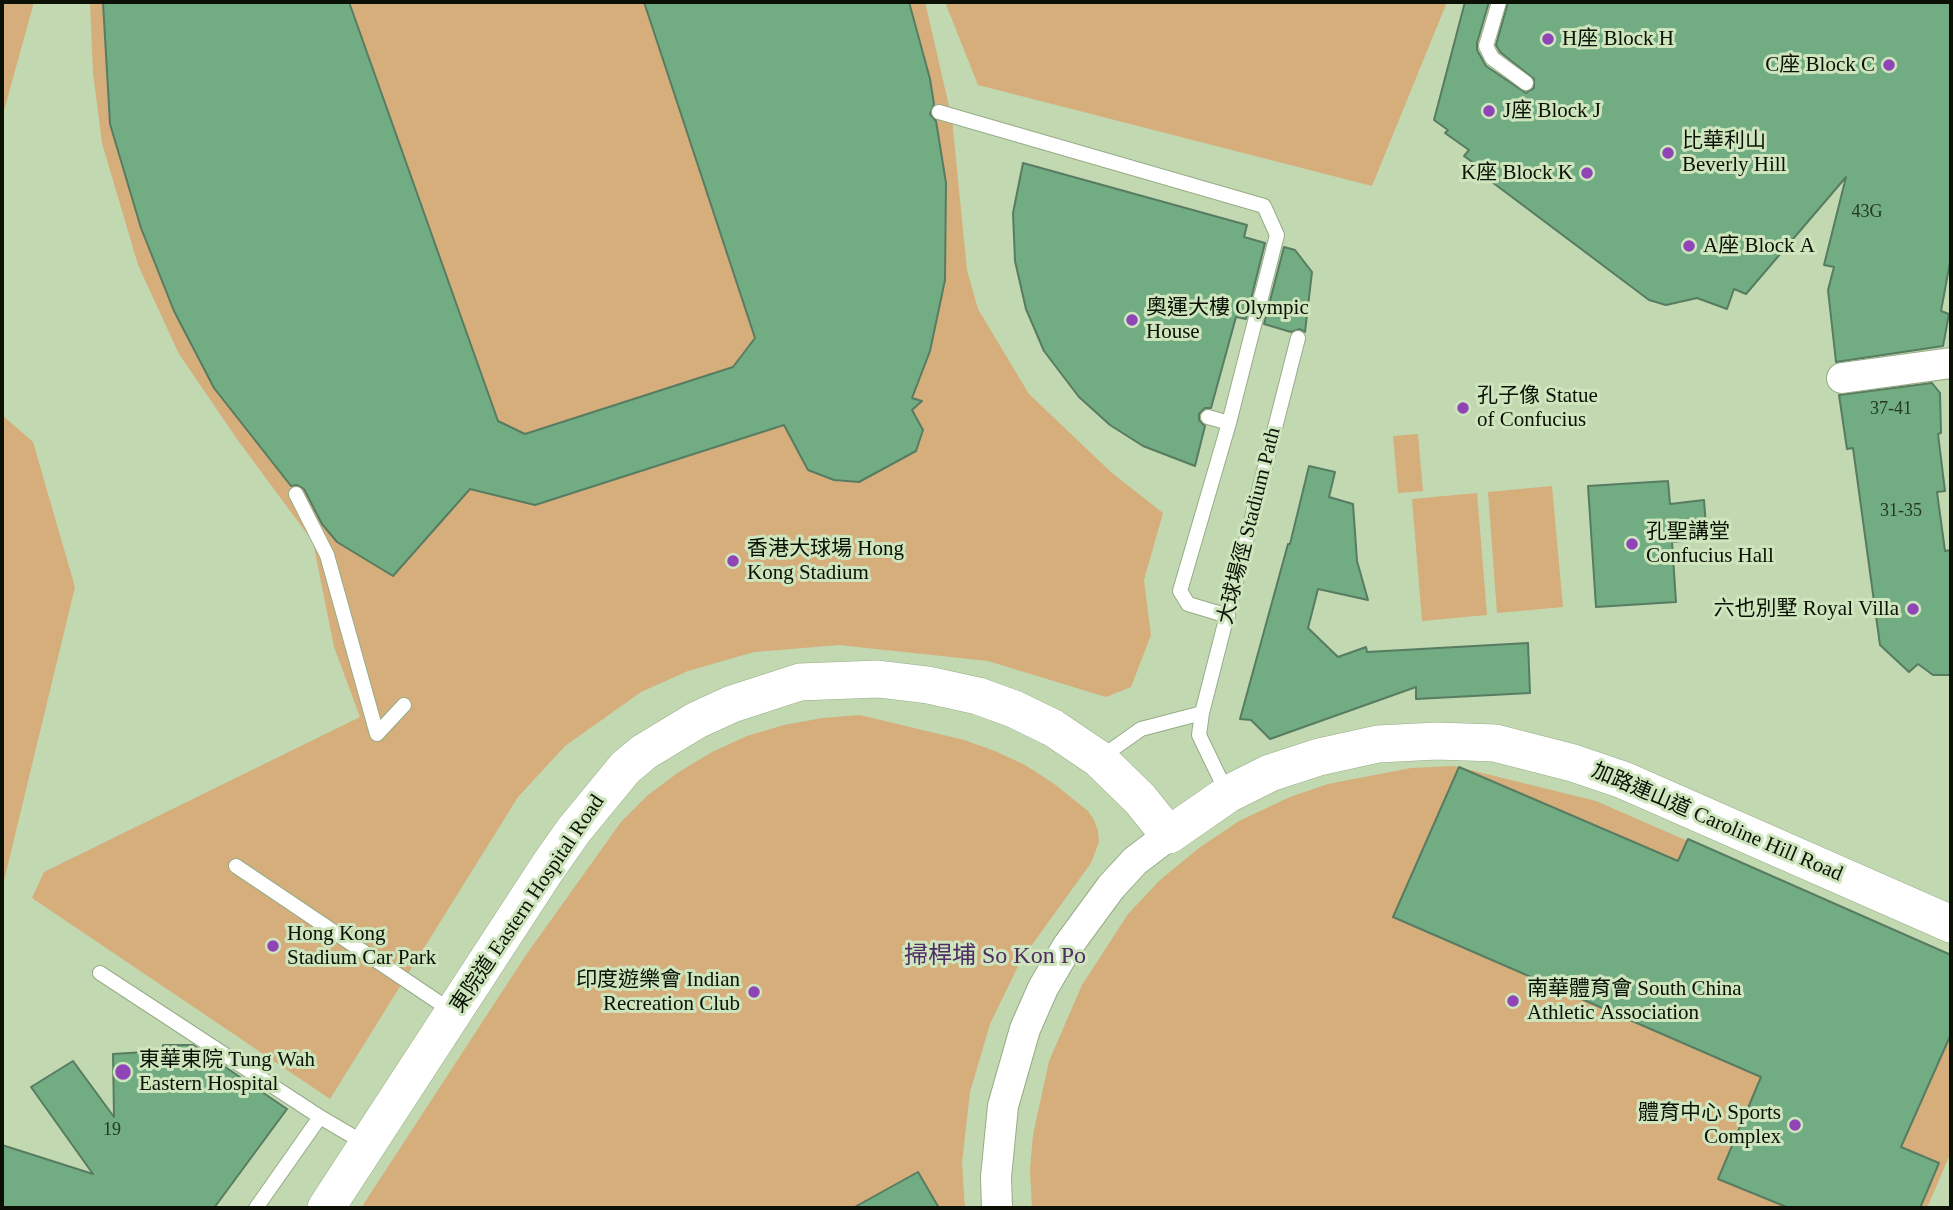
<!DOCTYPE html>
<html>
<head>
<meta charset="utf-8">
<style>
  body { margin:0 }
  #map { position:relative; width:1953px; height:1210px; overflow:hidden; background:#c1d8b1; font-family:"Times New Roman",serif }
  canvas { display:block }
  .frame { position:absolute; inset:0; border:4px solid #0b1205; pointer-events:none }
</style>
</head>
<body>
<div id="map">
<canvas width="1953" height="1210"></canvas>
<div class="frame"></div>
</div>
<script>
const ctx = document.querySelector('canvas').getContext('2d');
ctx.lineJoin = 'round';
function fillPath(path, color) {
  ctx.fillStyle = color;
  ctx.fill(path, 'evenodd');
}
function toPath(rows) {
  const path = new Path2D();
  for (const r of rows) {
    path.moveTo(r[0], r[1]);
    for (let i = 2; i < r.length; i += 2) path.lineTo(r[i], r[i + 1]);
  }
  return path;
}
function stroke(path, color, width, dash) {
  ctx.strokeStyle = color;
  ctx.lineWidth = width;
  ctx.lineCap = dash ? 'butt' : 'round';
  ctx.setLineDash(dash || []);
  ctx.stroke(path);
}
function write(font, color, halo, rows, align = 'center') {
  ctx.font = font + ' "Times New Roman","Noto Sans TC",serif';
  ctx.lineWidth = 6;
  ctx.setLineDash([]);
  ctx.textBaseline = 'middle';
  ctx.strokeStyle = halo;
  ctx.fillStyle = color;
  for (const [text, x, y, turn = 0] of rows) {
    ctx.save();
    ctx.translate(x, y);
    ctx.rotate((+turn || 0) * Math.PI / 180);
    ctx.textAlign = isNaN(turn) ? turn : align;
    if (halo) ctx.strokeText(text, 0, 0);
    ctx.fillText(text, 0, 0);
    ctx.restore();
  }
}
fillPath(toPath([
  [2,2,34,2,2,118],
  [90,2,925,2,952,119,967,270,978,309,1029,394,1112,473,1163,513,1144,580,1151,635,1131,687,1106,697,988,661,839,645,754,652,688,671,641,692,565,746,518,797,330,1099,32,898,44,872,360,717,334,647,313,542,237,439,179,354,138,265,102,143,93,73],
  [945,2,1447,2,1372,186,978,85],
  [2,415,33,442,75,587,2,889],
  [1418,434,1423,491,1398,493,1393,436],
  [1552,486,1563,607,1497,613,1488,492],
  [1477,493,1487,615,1422,621,1412,499],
  [860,715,964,740,995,751,1025,765,1053,783,1088,811,1094,820,1098,831,1099,842,1091,863,1021,960,990,1024,970,1092,962,1163,965,1208,361,1208,526,955,621,822,648,795,679,772,712,752,747,736,784,725,822,718],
  [1454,766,1596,801,1951,956,1951,1152,1927,1208,1032,1208,1030,1169,1033,1135,1049,1061,1082,985,1128,914,1160,880,1199,848,1239,821,1290,797,1328,784,1411,768]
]), '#d6ae7c');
const building = toPath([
  [103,2,349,2,498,421,525,434,733,367,755,338,644,2,909,2,930,79,934,104,930,114,936,121,946,183,945,280,930,351,912,398,922,401,912,410,923,430,916,451,859,482,834,480,808,470,784,425,535,505,470,489,393,576,337,542,322,524,304,489,297,485,291,486,214,388,174,311,141,228,110,124,103,2],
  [1465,2,1489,2,1477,43,1477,50,1486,66,1526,93,1534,88,1534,79,1500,52,1496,45,1508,2,1951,3,1951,257,1941,311,1949,314,1943,346,1836,362,1828,290,1834,267,1824,265,1846,177,1746,294,1734,289,1727,309,1697,298,1666,305,1649,300,1480,173,1482,169,1464,156,1469,150,1445,133,1448,130,1434,120,1465,2],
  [1023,163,1247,225,1244,237,1265,243,1246,319,1236,317,1211,408,1205,408,1199,414,1199,420,1205,426,1195,466,1143,446,1110,425,1079,397,1044,351,1026,309,1015,261,1013,213,1023,163],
  [1284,247,1295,250,1312,272,1305,332,1300,329,1291,332,1264,324,1284,247],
  [1932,383,1940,393,1941,433,1938,434,1945,491,1937,492,1945,551,1951,550,1951,675,1933,675,1918,664,1909,672,1880,645,1853,448,1847,449,1839,395,1932,383],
  [1309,466,1335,472,1329,497,1353,504,1357,561,1368,600,1318,589,1308,628,1338,657,1366,647,1367,652,1528,643,1530,693,1416,699,1416,687,1270,739,1251,720,1240,719,1288,544,1290,544,1309,466],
  [1668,481,1670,504,1704,500,1707,539,1672,542,1676,602,1596,607,1588,486,1668,481],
  [1459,767,1678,861,1688,839,1951,955,1951,1034,1901,1147,1939,1163,1920,1208,1789,1208,1718,1179,1761,1077,1393,917,1459,767],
  [163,1045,193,1045,287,1109,214,1208,2,1208,2,1145,93,1174,31,1087,73,1061,114,1117,113,1054,162,1051,163,1045],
  [918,1172,939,1208,853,1208,918,1172]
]);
fillPath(building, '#72ac82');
stroke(building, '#577c61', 2);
const service = toPath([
  [1499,2,1486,46,1492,58,1526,83],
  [939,112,1264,206,1277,235,1229,423],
  [1208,417,1229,423,1180,591,1188,604,1228,616],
  [296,494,327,555,377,734,404,705],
  [1202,713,1199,735,1227,793],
  [1100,758,1141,729,1202,713,1298,338],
  [236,866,453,1012],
  [100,973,320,1117,366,1144],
  [256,1208,320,1117]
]);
const minor = toPath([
  [1842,378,1951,363],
  [997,1208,996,1177,1003,1106,1025,1029,1043,988,1067,947,1111,887,1135,861,1169,835]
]);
const tertiary = toPath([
  [326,1208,548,867,574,830,625,768,644,752,697,720,732,704,800,682,878,679,928,685,978,696,1014,709,1053,728,1099,759,1140,799,1169,835,1228,794,1270,773,1319,757,1378,744,1437,741,1495,743,1573,763,1623,780,1951,924]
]);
stroke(service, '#97ac86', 16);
stroke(minor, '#97ac86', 32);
stroke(tertiary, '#97ac86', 38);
stroke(service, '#fff', 14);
stroke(minor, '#fff', 30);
stroke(tertiary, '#fff', 37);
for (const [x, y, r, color] of [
  [1548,39,7,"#8f45b6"],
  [1889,65,7,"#8f45b6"],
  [1489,111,7,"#8f45b6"],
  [1668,153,7,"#8f45b6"],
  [1587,173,7,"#8f45b6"],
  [1689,246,7,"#8f45b6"],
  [1132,320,7,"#8f45b6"],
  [1463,408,7,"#8f45b6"],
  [1632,544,7,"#8f45b6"],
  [733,561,7,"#8f45b6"],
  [1913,609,7,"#8f45b6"],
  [273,946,7,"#8f45b6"],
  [754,992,7,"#8f45b6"],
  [1513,1001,7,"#8f45b6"],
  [123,1072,9,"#8f45b6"],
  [1795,1125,7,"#8f45b6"]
]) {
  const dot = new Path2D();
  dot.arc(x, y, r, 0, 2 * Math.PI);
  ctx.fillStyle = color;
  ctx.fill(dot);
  stroke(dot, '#cee5be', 2.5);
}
write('18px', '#253824', null, [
  ["43G",1867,212],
  ["37-41",1891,409],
  ["31-35",1901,511],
  ["19",112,1130]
]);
write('21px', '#0b1205', '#cee5be', [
  ["H座 Block H",1562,39],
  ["C座 Block C",1875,65,"right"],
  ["J座 Block J",1503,111],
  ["比華利山",1682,141],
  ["Beverly Hill",1682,165],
  ["K座 Block K",1573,173,"right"],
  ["A座 Block A",1703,246],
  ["奧運大樓 Olympic",1146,308],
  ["House",1146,332],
  ["孔子像 Statue",1477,396],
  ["of Confucius",1477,420],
  ["孔聖講堂",1646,532],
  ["Confucius Hall",1646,556],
  ["香港大球場 Hong",747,549],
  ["Kong Stadium",747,573],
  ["六也別墅 Royal Villa",1899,609,"right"],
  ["Hong Kong",287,934],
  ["Stadium Car Park",287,958],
  ["印度遊樂會 Indian",740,980,"right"],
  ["Recreation Club",740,1004,"right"],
  ["南華體育會 South China",1527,989],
  ["Athletic Association",1527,1013],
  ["東華東院 Tung Wah",139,1060],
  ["Eastern Hospital",139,1084],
  ["體育中心 Sports",1781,1113,"right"],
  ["Complex",1781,1137,"right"]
], 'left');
write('21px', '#0b1205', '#cee5be', [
  ["大球場徑 Stadium Path",1250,526,-76],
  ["加路連山道 Caroline Hill Road",1717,823,23],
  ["東院道 Eastern Hospital Road",528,904,-56]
]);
write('24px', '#512d65', '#cee5be', [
  ["掃桿埔 So Kon Po",995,957]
]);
</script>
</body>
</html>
